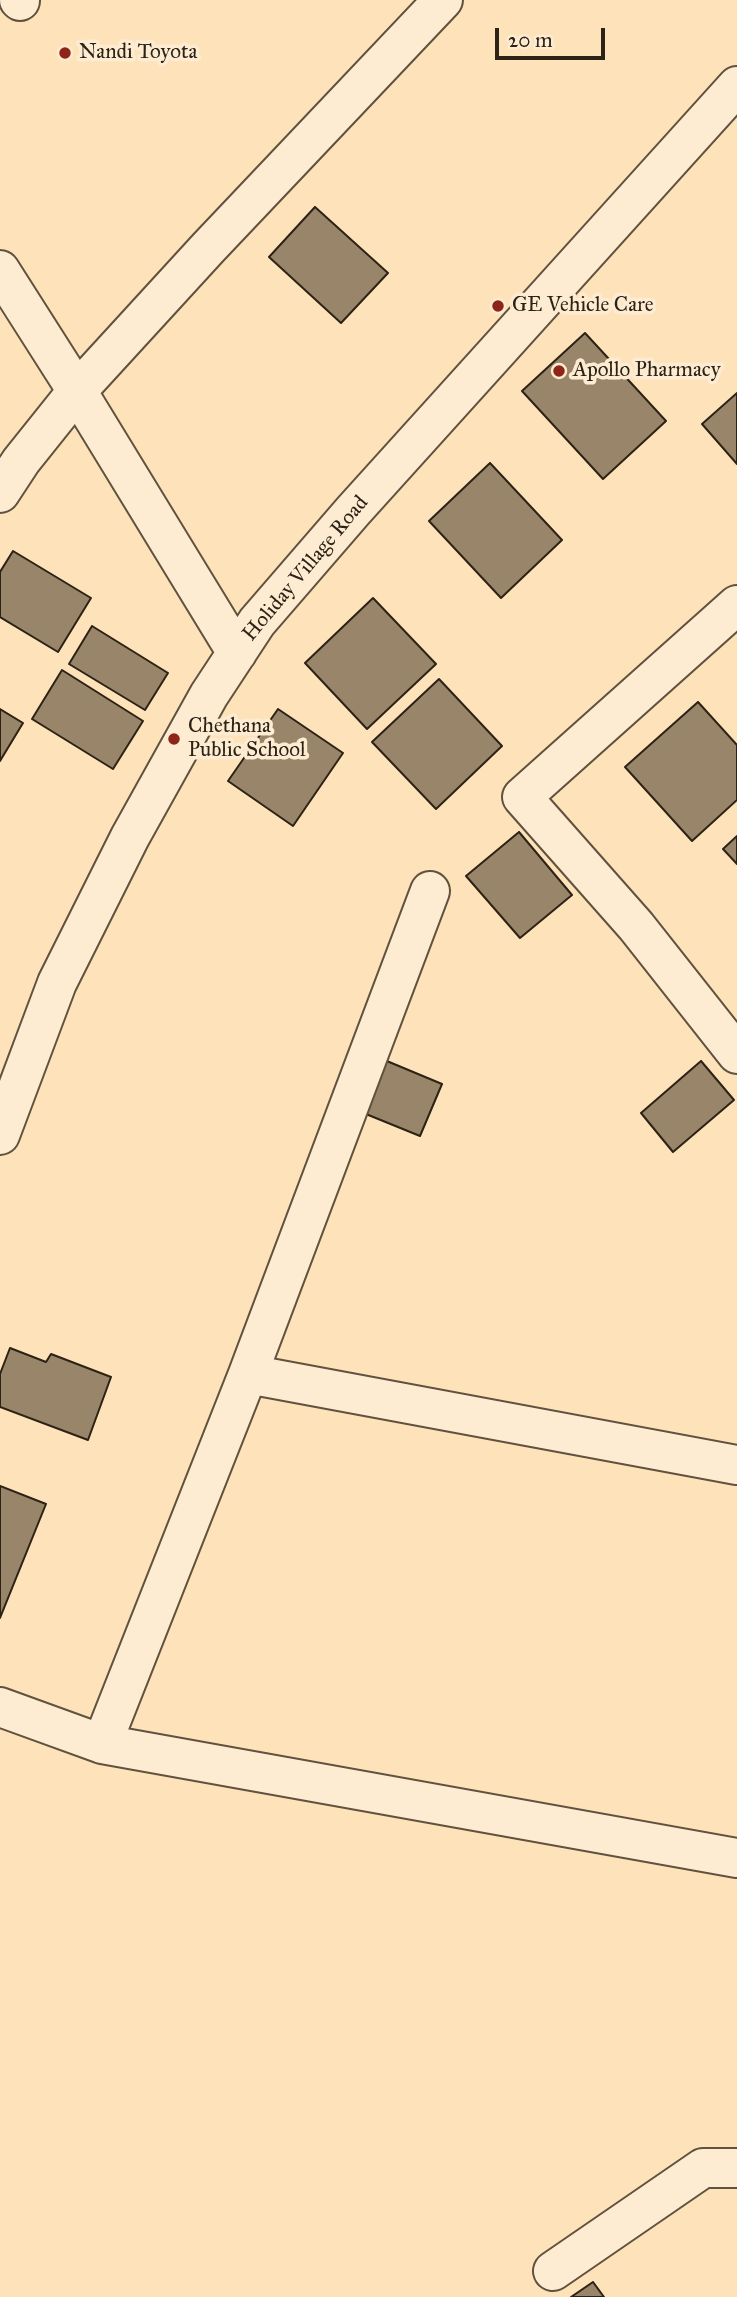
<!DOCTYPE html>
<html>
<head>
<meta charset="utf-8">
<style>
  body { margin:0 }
  #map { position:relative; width:737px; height:2297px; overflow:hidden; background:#fee2b9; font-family:"IM FELL Great Primer",serif }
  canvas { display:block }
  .scale { position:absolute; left:495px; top:28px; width:110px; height:32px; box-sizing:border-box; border:4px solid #2c2215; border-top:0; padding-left:9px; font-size:21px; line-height:24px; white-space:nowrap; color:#2c2215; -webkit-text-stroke:5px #feecd2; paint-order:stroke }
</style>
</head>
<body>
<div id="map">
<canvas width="737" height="2297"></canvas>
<div class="scale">20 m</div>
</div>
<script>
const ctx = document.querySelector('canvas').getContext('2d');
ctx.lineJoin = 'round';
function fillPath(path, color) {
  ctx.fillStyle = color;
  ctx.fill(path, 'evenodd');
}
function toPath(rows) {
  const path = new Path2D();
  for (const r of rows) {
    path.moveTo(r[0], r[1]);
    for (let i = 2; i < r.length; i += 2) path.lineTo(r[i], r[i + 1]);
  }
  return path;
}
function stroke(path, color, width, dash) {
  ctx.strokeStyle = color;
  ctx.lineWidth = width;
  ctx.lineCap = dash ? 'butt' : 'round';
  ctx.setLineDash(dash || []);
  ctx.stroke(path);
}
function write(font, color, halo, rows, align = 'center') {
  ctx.font = font + ' "IM FELL Great Primer",serif';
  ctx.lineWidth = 7;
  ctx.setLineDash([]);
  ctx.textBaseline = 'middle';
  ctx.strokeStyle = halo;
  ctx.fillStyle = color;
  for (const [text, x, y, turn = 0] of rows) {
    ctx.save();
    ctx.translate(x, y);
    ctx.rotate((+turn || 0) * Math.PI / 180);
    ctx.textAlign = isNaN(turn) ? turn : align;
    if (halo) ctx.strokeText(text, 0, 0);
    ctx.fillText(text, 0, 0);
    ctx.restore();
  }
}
const building = toPath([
  [315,207,388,273,341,323,269,257,315,207],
  [585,333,666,421,603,479,522,391,585,333],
  [737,393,737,464,702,424,737,393],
  [490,463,562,540,501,598,429,521,490,463],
  [13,551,91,598,58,652,0,617,0,572,13,551],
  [373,598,436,664,367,729,305,663,373,598],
  [92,626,168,673,145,710,69,664,92,626],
  [62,670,143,721,113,769,32,719,62,670],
  [439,679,502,746,436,809,372,742,439,679],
  [698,702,737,745,737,800,692,841,625,767,698,702],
  [0,709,23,723,0,761,0,709],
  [278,709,343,753,293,826,228,781,278,709],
  [519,832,572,895,520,938,466,876,519,832],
  [737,836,737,864,723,849,737,836],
  [382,1059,442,1084,420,1136,361,1112,382,1059],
  [701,1061,734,1100,673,1152,641,1113,701,1061],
  [10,1348,46,1362,51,1354,111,1377,88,1440,0,1407,0,1374,10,1348],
  [0,1486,46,1504,0,1618,0,1486],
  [593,2282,604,2297,571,2297,593,2282]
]);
fillPath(building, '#99866a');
stroke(building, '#2c2215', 2);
const minor = toPath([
  [19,0,20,1],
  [0,270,77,391,237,653],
  [0,493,21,461,77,391,208,248,443,0],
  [737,605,522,797,636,926,737,1054],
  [0,1135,57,983,130,837,209,695,257,622,353,511,737,86],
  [248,1374,737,1465],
  [0,1707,102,1744,737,1858],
  [102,1744,248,1374,430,891],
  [553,2271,703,2168,737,2168]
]);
stroke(minor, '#60523e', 42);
stroke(minor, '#feecd2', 38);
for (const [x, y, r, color] of [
  [65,53,7,"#8f2418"],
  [498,306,7,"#8f2418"],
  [559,371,7,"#8f2418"],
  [174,739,7,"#8f2418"]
]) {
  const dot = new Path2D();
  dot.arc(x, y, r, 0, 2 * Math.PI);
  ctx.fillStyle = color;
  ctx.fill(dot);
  stroke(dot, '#feecd2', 2.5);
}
write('21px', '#2c2215', '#feecd2', [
  ["Nandi Toyota",79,53],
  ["GE Vehicle Care",512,306],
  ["Apollo Pharmacy",573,371],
  ["Chethana",188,727],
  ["Public School",188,751]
], 'left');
write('21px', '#2c2215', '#feecd2', [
  ["Holiday Village Road",306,569,-50]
]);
</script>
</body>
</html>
